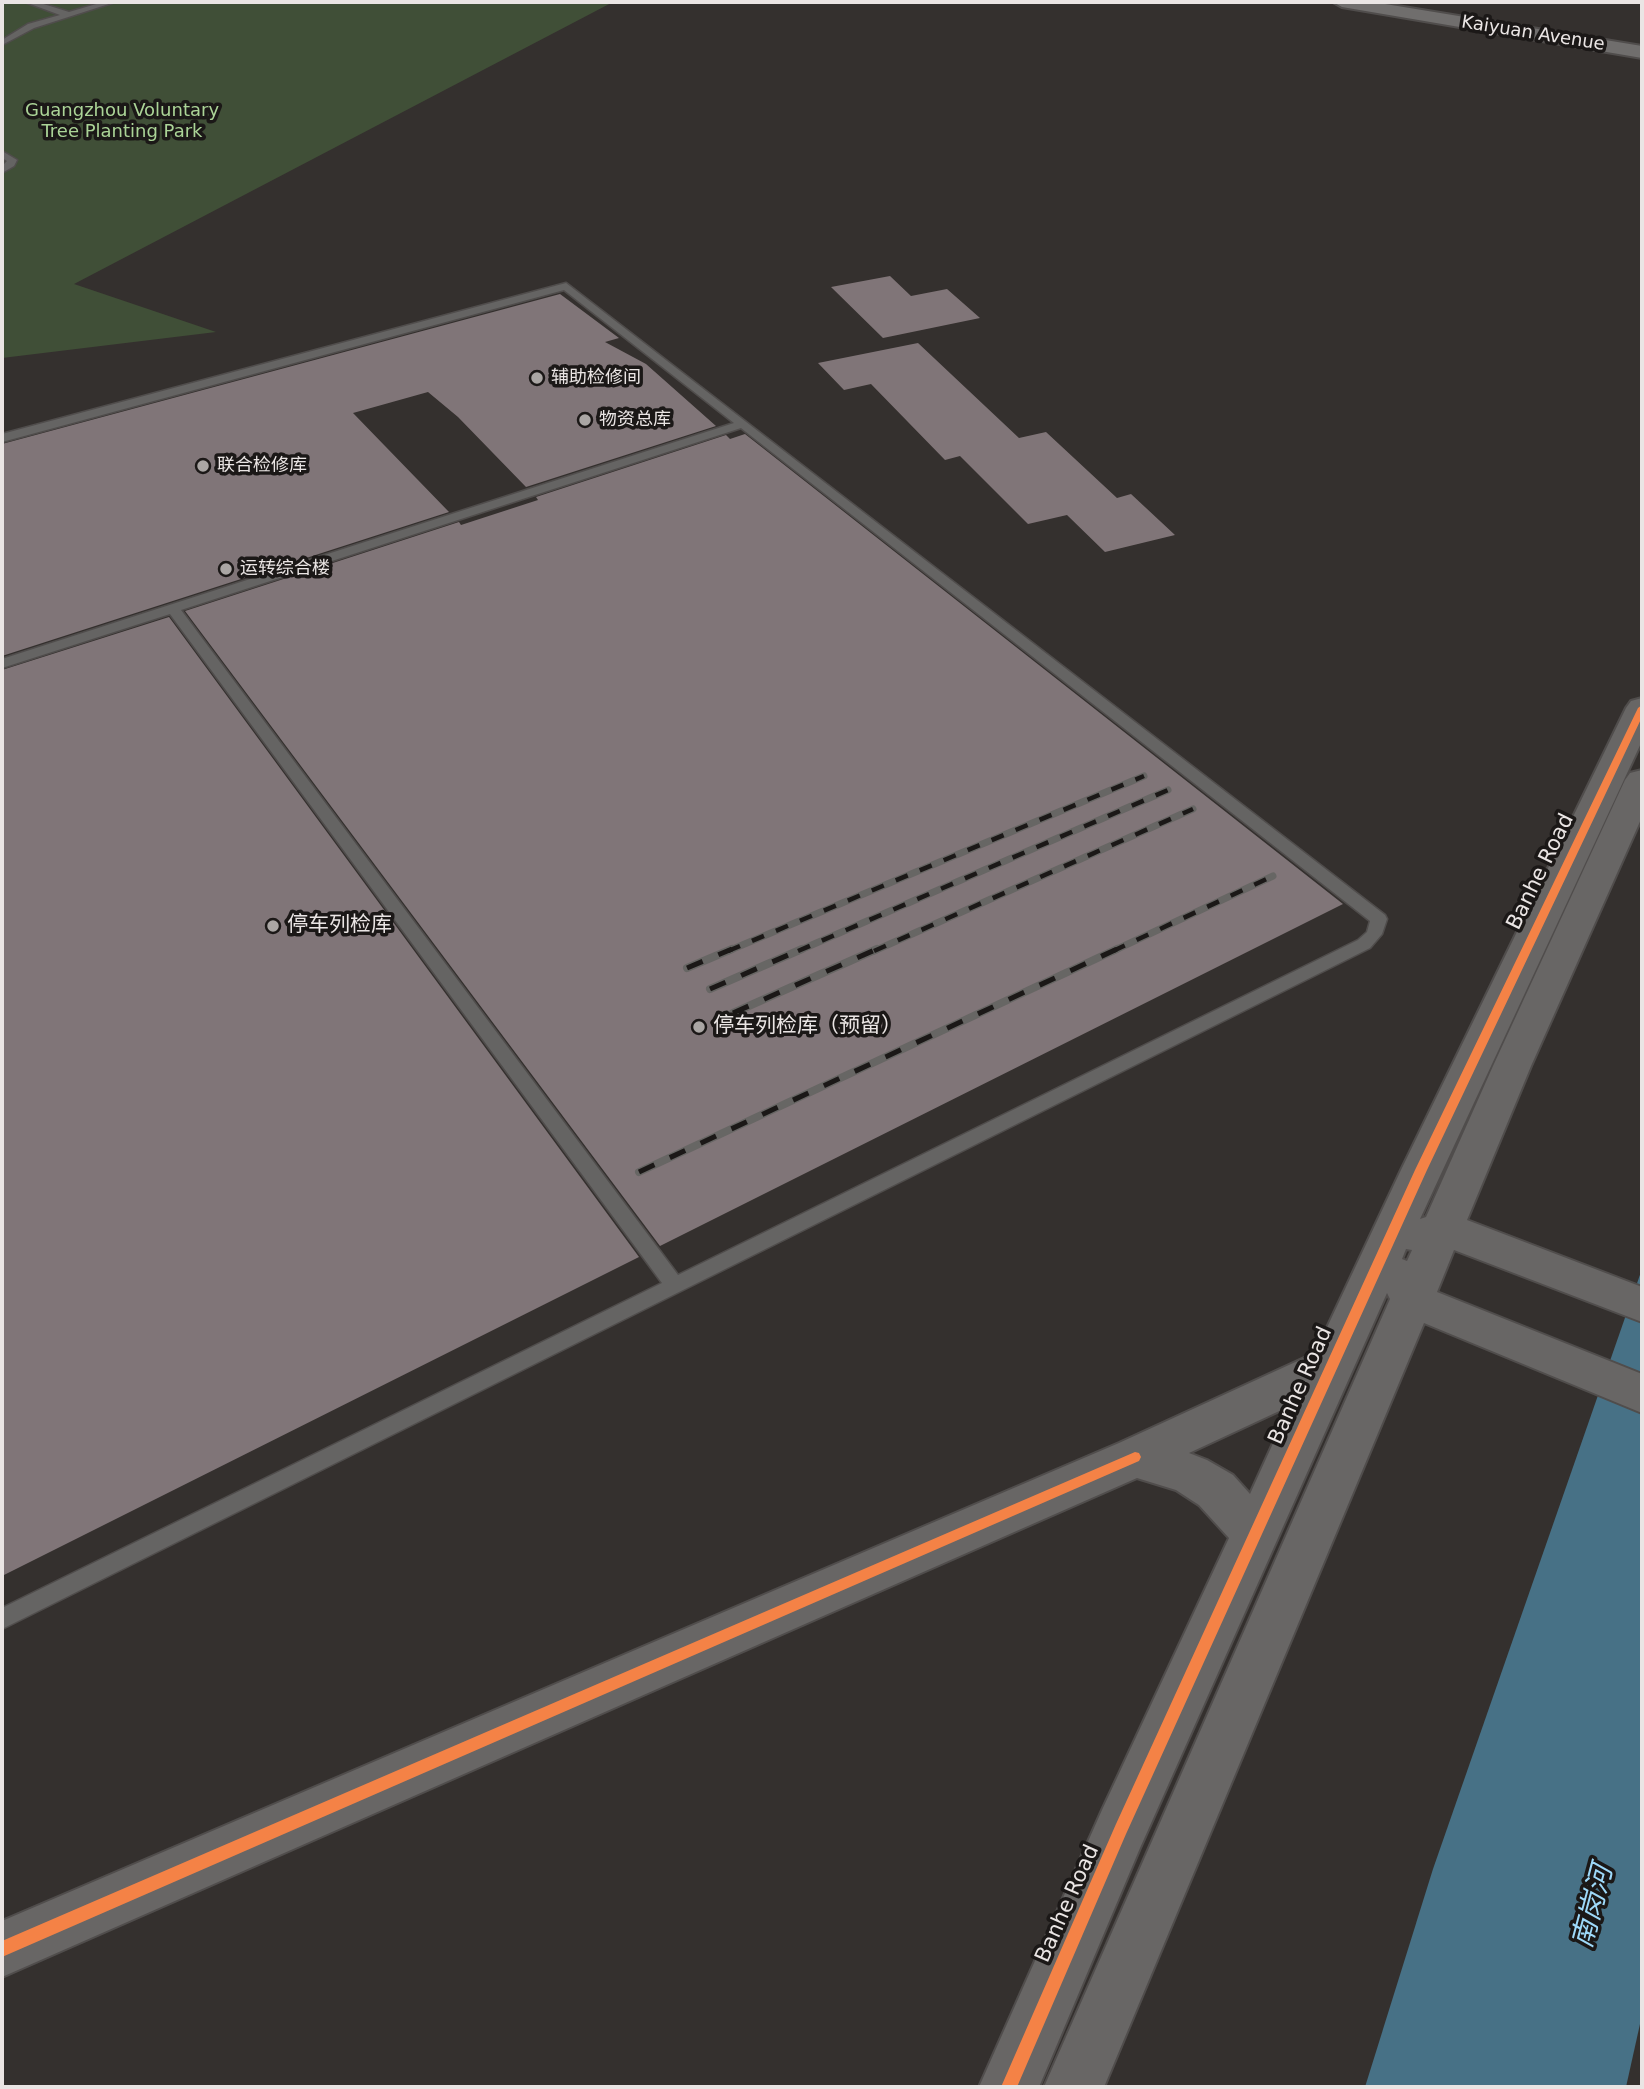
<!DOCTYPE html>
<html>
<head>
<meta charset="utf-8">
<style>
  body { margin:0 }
  #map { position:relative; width:1644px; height:2089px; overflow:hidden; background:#34302e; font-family:"DejaVu Sans",sans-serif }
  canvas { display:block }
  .frame { position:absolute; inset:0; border:4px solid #eae5e4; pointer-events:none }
</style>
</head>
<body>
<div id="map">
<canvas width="1644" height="2089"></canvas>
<div class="frame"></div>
</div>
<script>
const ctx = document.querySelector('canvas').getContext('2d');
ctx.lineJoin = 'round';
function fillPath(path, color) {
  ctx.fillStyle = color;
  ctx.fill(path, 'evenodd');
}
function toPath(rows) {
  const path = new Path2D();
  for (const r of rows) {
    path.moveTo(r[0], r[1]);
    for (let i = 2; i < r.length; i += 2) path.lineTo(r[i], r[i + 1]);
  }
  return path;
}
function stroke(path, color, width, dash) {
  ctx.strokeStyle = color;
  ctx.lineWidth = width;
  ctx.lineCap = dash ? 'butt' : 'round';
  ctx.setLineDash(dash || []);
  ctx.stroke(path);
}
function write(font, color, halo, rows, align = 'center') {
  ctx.font = font + ' "DejaVu Sans","Noto Sans SC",sans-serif';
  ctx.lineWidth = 7;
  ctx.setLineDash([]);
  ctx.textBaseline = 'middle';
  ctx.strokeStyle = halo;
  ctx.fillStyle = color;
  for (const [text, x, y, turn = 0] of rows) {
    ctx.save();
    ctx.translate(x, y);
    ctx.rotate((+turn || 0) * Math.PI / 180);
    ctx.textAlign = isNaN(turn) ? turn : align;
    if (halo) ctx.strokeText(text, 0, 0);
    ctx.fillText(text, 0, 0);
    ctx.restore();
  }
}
fillPath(toPath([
  [2,2,613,2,74,284,216,332,2,358]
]), '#404f37');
fillPath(toPath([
  [1642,1269,1642,2015,1626,2087,1365,2087,1433,1869]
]), '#477186');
fillPath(toPath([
  [890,276,911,296,947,289,980,318,883,338,831,287],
  [560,294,619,338,605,342,646,364,716,426,526,487,458,417,428,392,353,413,449,512,2,656,2,444],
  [918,343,1019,438,1046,432,1117,498,1131,494,1175,535,1105,552,1067,515,1028,524,960,456,945,460,871,384,844,390,818,363],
  [745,434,1343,904,660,1246,185,611,459,522,461,525,538,500,536,497,726,435,730,439],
  [169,617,639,1257,2,1576,2,670]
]), '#807578');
const lane = toPath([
  [25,2,37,2,69,12,103,2,115,2,34,28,2,45,2,40,28,24,60,15,25,2],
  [2,151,17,160,14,166,2,173,2,166,7,161,2,158,2,151],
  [566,283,1385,915,1387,919,1382,934,1370,948,2,1629,2,1608,662,1283,170,614,2,668,2,659,734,423,564,290,2,442,2,434,566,283],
  [741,428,1370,921,1367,932,1358,940,678,1275,181,610,741,428]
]);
const secondary = toPath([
  [1642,698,1642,741,1420,1219,1426,1217,1493,1066,1625,780,1630,773,1642,770,1642,817,1531,1066,1467,1220,1642,1287,1642,1322,1454,1250,1437,1292,1642,1374,1642,1413,1424,1323,1104,2087,1044,2087,1390,1299,1387,1293,1140,1848,1039,2087,979,2087,1102,1810,1229,1538,1199,1505,1176,1490,1137,1478,2,1977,2,1921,1119,1443,1315,1353,1401,1170,1626,708,1631,701,1642,698],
  [1406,1249,1412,1250,1407,1261,1402,1259,1406,1249],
  [1290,1406,1250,1494,1233,1475,1207,1460,1189,1453,1290,1406]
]);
const primary = toPath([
  [1333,2,1373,2,1642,46,1642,58,1342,7,1333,2]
]);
stroke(lane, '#504d4c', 3);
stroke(secondary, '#504d4c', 4);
stroke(primary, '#504d4c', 4);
fillPath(lane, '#656463');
fillPath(secondary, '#686665');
fillPath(primary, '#706e6d');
const railFar1 = toPath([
  [728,951,1144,776],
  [798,951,1168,790],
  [874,951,1193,809],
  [1113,951,1273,876]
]);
const rail = toPath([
  [687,968,732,949],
  [710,989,802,949],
  [733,1013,877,949],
  [639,1172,1117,949]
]);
stroke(railFar1, '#676664', 7);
stroke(rail, '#676664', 8);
stroke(railFar1, '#1b1817', 4.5, [13]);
stroke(rail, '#1b1817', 5, [17]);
fillPath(toPath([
  [1642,705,1642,717,1427,1170,1126,1834,1017,2087,1001,2087,1116,1824,1415,1170,1638,708,1642,705],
  [1135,1452,1139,1453,1141,1457,1139,1461,2,1957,2,1941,1135,1452]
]), '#f48246');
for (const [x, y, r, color] of [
  [537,378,7,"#aaa6a4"],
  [585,420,7,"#aaa6a4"],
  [203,466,7,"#aaa6a4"],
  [226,569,7,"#aaa6a4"],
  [273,926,7,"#aaa6a4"],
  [699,1027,7,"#aaa6a4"]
]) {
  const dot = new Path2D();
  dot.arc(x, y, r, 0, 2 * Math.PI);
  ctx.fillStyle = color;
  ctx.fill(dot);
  stroke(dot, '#1b1817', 2.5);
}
write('18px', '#eae5e4', '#1b1817', [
  ["Kaiyuan Avenue",1533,34,9]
]);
write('18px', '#abd497', '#1b1817', [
  ["Guangzhou Voluntary",122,111],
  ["Tree Planting Park",122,132]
]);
write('18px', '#eae5e4', '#1b1817', [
  ["辅助检修间",551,378],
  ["物资总库",599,420],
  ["联合检修库",217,466],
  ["运转综合楼",240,569]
], 'left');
write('21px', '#eae5e4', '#1b1817', [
  ["Banhe Road",1541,872,-64],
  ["Banhe Road",1301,1386,-66],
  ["Banhe Road",1068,1904,-66]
]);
write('21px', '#eae5e4', '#1b1817', [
  ["停车列检库",287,926],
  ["停车列检库（预留）",713,1027]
], 'left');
write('italic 28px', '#9ed9f9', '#1b1817', [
  ["南岗河",1594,1907,-75]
]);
</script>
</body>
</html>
